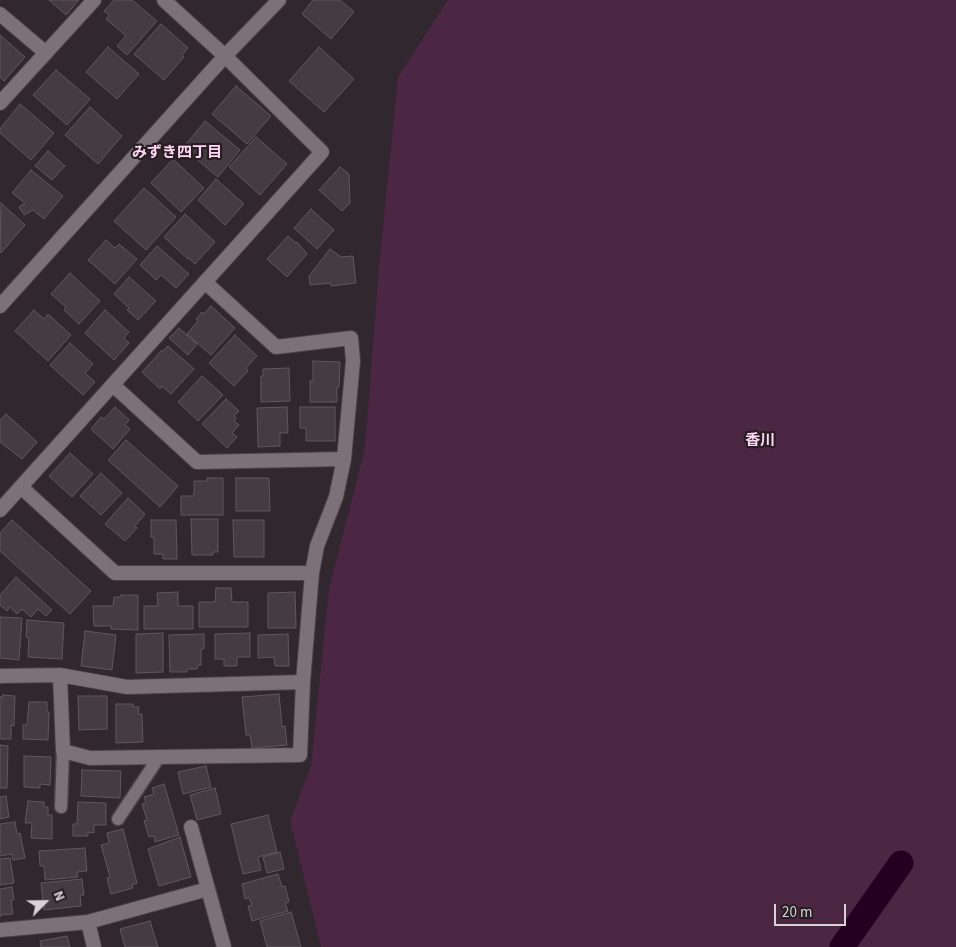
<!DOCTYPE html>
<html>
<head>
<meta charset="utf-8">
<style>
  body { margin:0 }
  #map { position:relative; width:956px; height:947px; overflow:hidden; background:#31272e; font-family:"Source Sans 3",sans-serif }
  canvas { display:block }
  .north { position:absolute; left:20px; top:877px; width:50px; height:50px; -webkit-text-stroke:4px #271e24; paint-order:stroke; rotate:67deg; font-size:14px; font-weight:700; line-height:20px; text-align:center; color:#d9d2d7 }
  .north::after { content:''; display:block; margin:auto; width:18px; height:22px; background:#d9d2d7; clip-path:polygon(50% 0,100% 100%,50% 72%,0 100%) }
  .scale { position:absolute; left:774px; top:904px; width:72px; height:22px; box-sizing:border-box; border:2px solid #d9d2d7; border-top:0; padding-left:6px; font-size:15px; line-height:18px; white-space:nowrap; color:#d9d2d7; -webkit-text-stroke:4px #271e24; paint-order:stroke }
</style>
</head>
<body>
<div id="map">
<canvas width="956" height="947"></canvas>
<div class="north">N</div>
<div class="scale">20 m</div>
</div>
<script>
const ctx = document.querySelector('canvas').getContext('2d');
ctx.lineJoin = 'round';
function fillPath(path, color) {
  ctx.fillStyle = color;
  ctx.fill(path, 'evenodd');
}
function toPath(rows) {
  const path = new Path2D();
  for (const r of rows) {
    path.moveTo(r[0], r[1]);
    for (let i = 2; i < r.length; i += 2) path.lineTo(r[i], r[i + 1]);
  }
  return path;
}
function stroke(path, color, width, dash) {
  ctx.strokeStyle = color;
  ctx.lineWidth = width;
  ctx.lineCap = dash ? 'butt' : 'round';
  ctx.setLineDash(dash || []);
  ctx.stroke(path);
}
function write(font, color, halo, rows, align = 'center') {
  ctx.font = font + ' "Source Sans 3","Noto Sans JP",sans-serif';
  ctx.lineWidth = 4.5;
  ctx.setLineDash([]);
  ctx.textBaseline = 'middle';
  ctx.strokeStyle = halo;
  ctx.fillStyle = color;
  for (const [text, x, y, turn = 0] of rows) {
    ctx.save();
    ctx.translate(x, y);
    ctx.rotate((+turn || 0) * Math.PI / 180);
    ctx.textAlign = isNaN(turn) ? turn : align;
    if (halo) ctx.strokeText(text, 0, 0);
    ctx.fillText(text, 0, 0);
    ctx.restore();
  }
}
fillPath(toPath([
  [448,0,956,0,956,947,321,947,290,821,311,766,329,589,365,448,379,268,398,77]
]), '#4b2743');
stroke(toPath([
  [842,947,901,863]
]), '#260020', 25);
const building = toPath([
  [49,0,79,0,66,15,49,0],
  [114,0,132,0,157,21,127,55,117,46,126,36,106,19,109,15,104,11,114,0],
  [313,0,340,0,354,12,331,39,302,14,313,0],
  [161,24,188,48,182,55,184,57,164,80,134,54,161,24],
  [0,35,25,57,4,81,0,77,0,35],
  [108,47,139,74,117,99,86,72,108,47],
  [319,47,354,79,324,112,289,81,319,47],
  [56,70,90,99,67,125,33,95,56,70],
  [236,86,271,116,247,144,212,114,236,86],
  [20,104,54,133,31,160,0,133,0,129,20,104],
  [90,107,122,136,98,164,65,135,90,107],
  [205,121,240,150,218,177,183,148,205,121],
  [256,137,287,164,260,195,229,167,256,137],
  [48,151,65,166,52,180,35,166,48,151],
  [173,159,204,188,181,212,151,183,173,159],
  [340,167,349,174,350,203,342,211,319,190,340,167],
  [31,170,63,196,44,219,33,210,24,215,19,207,25,203,12,193,31,170],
  [216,179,244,204,225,225,198,200,216,179],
  [144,188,176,217,146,250,114,221,144,188],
  [1,203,25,225,1,253,0,252,1,203],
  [311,209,334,230,317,249,294,228,311,209],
  [185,214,215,242,195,264,189,258,188,259,164,237,185,214],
  [288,236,296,243,297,242,307,254,287,277,267,259,288,236],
  [106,240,115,248,119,244,137,259,115,284,88,260,106,240],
  [157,246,189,274,176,288,161,275,156,280,140,265,157,246],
  [330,249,341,257,353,256,356,283,331,286,331,283,310,285,309,276,330,249],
  [70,273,100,301,79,324,64,310,66,307,51,294,70,273],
  [129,277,156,301,138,320,127,310,129,308,114,294,129,277],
  [211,306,235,328,211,355,187,334,198,321,196,319,202,312,204,314,211,306],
  [34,310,44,319,48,314,71,335,48,361,15,331,34,310],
  [105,310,129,332,124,338,129,343,114,360,85,333,105,310],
  [179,328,197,344,188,355,169,338,179,328],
  [235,335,257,356,246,368,248,371,234,386,209,363,235,335],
  [70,343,93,364,85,373,95,382,83,395,50,365,70,343],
  [168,346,194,369,171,394,162,386,160,389,142,372,162,350,163,351,168,346],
  [313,361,340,362,339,387,337,387,337,402,310,402,310,381,313,381,313,361],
  [289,368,290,401,261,402,261,376,263,376,263,369,289,368],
  [202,376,223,395,198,421,178,402,202,376],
  [226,399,239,411,234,416,236,418,234,421,239,425,232,433,237,437,227,448,202,424,226,399],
  [115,407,129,420,125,425,130,429,113,449,91,429,101,417,104,419,115,407],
  [287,407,288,433,280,433,280,446,258,447,257,408,287,407],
  [300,407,335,407,335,441,306,441,306,428,300,428,300,407],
  [6,414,37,442,22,459,0,442,0,420,6,414],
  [126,440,178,486,160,507,108,460,126,440],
  [70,453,93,474,72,497,49,476,70,453],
  [101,473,122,493,101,515,80,496,101,473],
  [207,478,223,478,223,515,181,515,181,496,194,496,194,481,208,481,207,478],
  [236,478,269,478,270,511,236,511,236,478],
  [128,498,145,514,135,526,137,528,125,541,105,524,128,498],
  [191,519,218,519,218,552,213,552,213,555,192,555,191,519],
  [12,520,91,591,70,614,0,551,0,533,12,520],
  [151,520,176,520,177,559,163,559,163,554,154,554,154,537,151,537,151,520],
  [233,520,264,520,264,557,234,557,233,520],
  [16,577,52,610,46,616,38,609,31,617,22,609,17,614,10,607,7,611,0,605,0,595,16,577],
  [216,588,231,588,232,602,248,602,248,627,199,627,199,602,215,602,216,588],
  [178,592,178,606,193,606,193,629,144,629,144,606,158,606,157,593,178,592],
  [295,592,296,628,268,628,268,593,295,592],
  [121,595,138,595,138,630,111,629,111,626,94,626,93,606,113,606,114,597,121,597,121,595],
  [0,617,22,618,19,660,0,658,0,617],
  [27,620,64,623,62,659,28,657,29,638,26,637,27,620],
  [85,631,116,635,112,670,81,666,85,631],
  [163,633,163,672,136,673,136,634,163,633],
  [250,633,250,657,237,657,237,666,224,666,224,659,215,659,215,634,250,633],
  [204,634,204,649,201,649,201,665,198,665,197,669,187,669,187,672,170,672,169,635,204,634],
  [288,634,289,666,275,666,274,657,258,658,258,635,288,634],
  [279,694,282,727,285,726,287,745,252,748,250,735,246,735,242,697,279,694],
  [3,695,15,696,14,726,11,725,11,739,0,739,0,697,3,697,3,695],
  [78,696,107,696,107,729,79,730,78,696],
  [29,702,47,702,47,712,49,712,48,740,23,739,23,725,27,725,29,702],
  [116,704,133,704,133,707,139,707,138,714,142,714,143,742,116,743,116,704],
  [0,745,8,746,7,788,0,788,0,745],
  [24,756,51,757,50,785,40,784,40,788,24,787,24,756],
  [206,766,211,787,183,794,178,772,206,766],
  [82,770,121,771,120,798,81,796,82,770],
  [164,784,179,835,155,842,154,836,149,837,144,821,147,820,142,804,146,803,144,797,154,794,152,788,164,784],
  [215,788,221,814,197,820,190,795,215,788],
  [6,796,9,817,0,819,0,797,6,796],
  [28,801,44,802,44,807,48,807,48,815,52,815,52,839,31,838,32,823,25,823,28,801],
  [78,802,106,803,106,825,94,825,94,833,88,832,88,836,73,836,73,824,77,824,78,802],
  [268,815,277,852,258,857,261,870,243,874,231,824,268,815],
  [15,822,17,834,20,833,25,858,13,860,12,854,0,856,0,824,15,822],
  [123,829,137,883,132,885,133,888,111,894,107,878,110,877,101,845,109,843,107,833,123,829],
  [180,837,191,877,159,886,148,849,180,837],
  [85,848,87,871,77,872,78,877,45,880,44,866,40,866,39,851,85,848],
  [280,852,284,869,267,873,263,857,280,852],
  [10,858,14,883,0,885,0,859,10,858],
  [278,874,282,887,285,886,289,902,285,903,288,911,252,921,248,906,252,905,249,898,245,899,242,884,278,874],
  [82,879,84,895,80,895,81,906,44,910,41,883,82,879],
  [12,887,14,900,11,900,13,914,1,915,0,917,0,889,12,887],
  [291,912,301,947,267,947,260,921,291,912],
  [150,921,158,947,125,947,120,929,150,921],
  [67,936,70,947,41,947,40,941,67,936]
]);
fillPath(building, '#453b43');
stroke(building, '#61575e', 1);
const service = toPath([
  [61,807,63,751],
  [118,819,159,757]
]);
const minor = toPath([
  [0,14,46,53],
  [0,103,94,0],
  [113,385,197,462,344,459],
  [21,487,115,573,312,573],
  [0,510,322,152,225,56,164,0],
  [60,675,63,751,90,758,300,755,303,682,312,573,317,546,336,497,344,459,353,361,351,338,276,347,205,282],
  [0,676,60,675,127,687,303,682],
  [191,827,208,889],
  [88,922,94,947],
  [0,930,88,922,208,889,224,947]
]);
const tertiary = toPath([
  [0,306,225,56,279,0]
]);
stroke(service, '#4b4248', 15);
stroke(minor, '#4b4248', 16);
stroke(tertiary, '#4b4248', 16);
stroke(service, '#7c7179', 12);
stroke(minor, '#7c7179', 14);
stroke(tertiary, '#7c7179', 14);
write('bold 15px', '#ffd6f4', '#271e24', [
  ["みずき四丁目",177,154],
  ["香川",760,442]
]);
</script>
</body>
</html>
